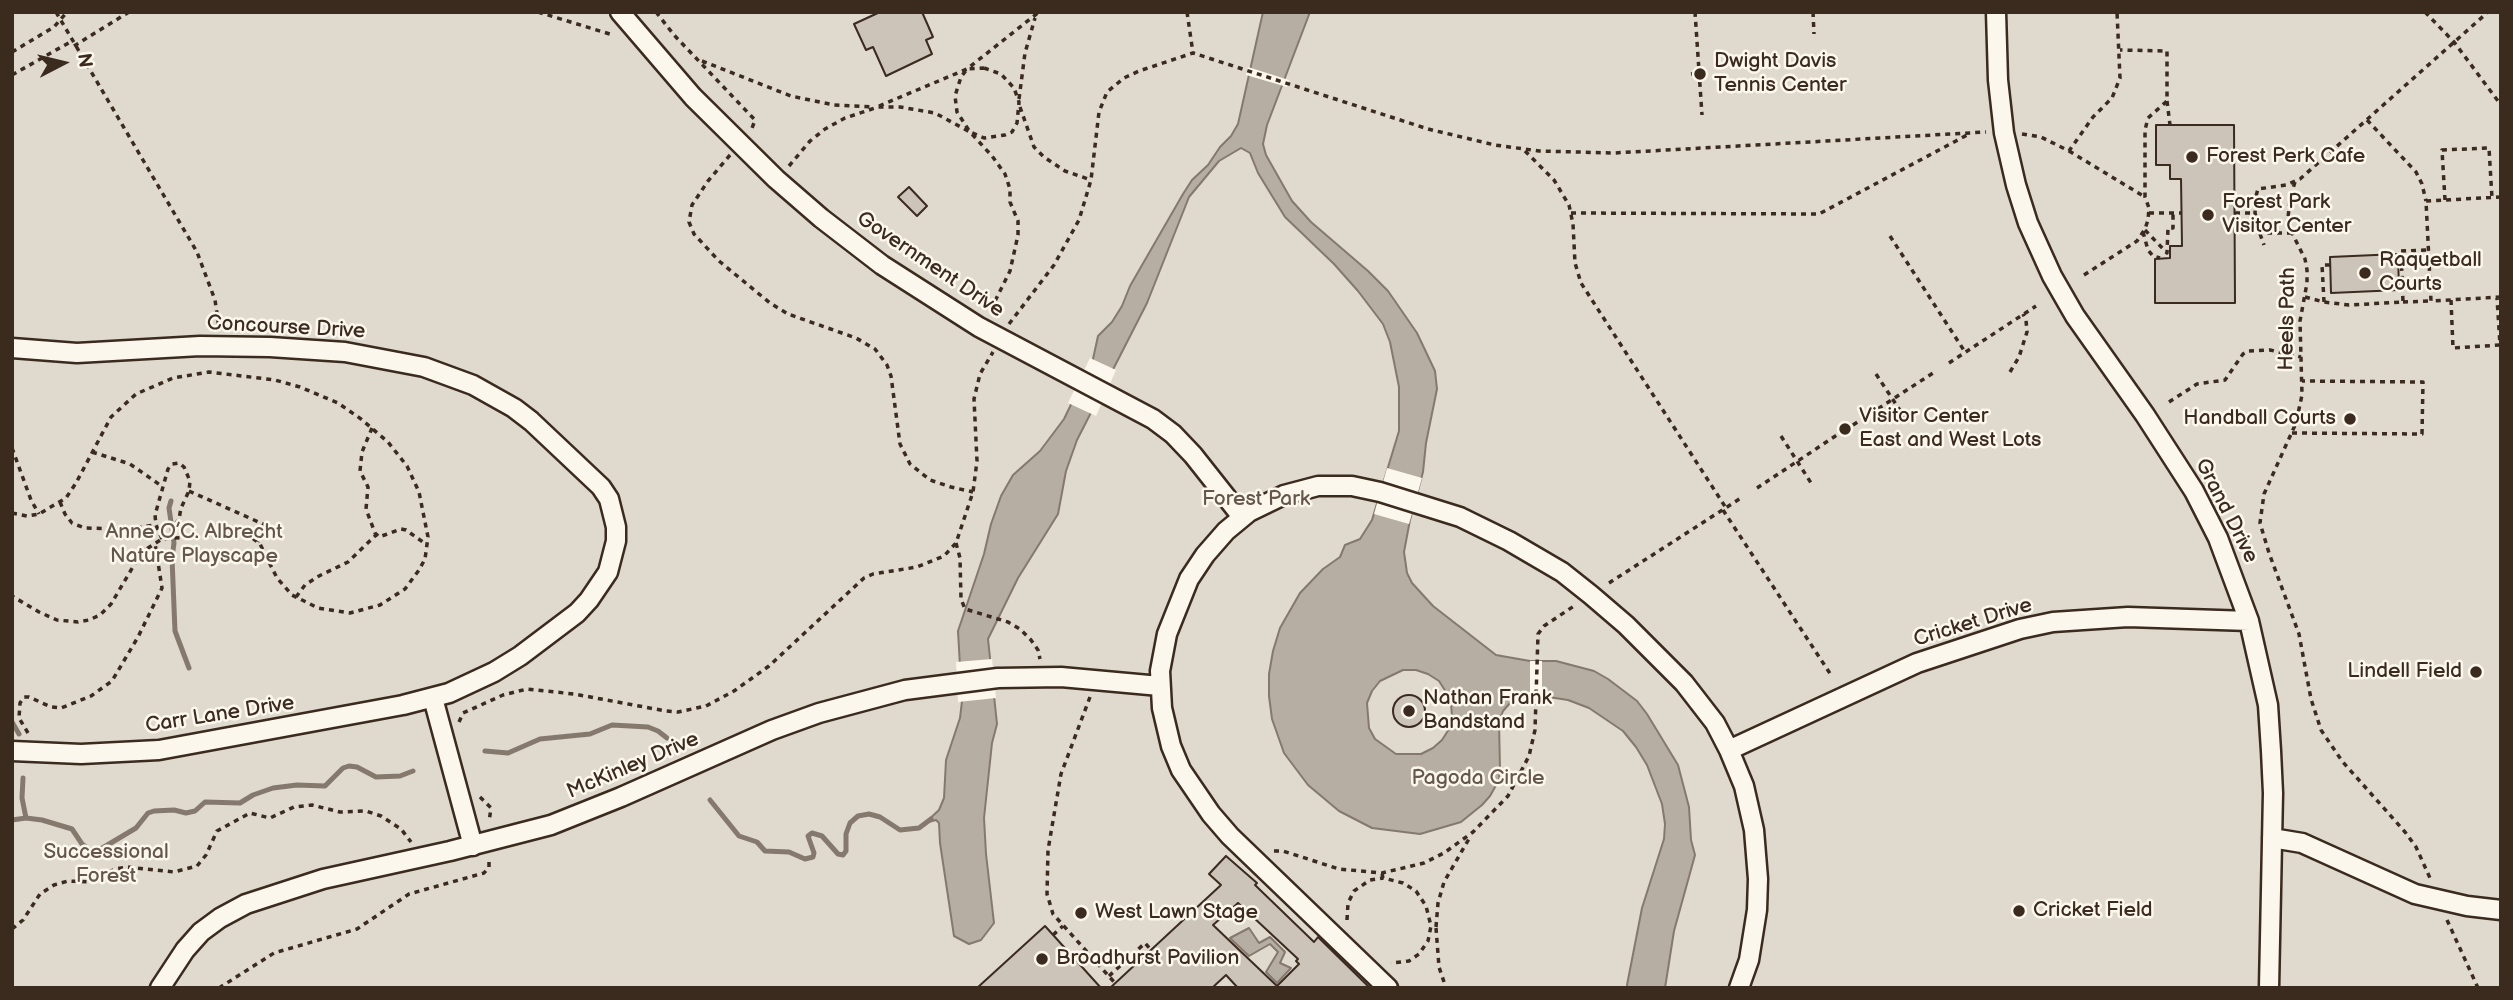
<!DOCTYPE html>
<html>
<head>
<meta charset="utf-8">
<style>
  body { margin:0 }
  #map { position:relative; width:2513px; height:1000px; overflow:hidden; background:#fbf7ec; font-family:"Balsamiq Sans",sans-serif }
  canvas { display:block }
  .frame { position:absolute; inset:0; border:14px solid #3b2a1e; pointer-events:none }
  .north { position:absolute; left:28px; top:28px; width:70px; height:70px; -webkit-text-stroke:5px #fbf7ec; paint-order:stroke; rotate:83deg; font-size:19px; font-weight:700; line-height:28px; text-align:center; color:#3b2a1e }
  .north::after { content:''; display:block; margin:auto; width:24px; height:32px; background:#3b2a1e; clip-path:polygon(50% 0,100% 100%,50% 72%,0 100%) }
</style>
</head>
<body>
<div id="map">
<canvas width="2513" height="1000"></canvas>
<div class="frame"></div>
<div class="north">N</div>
</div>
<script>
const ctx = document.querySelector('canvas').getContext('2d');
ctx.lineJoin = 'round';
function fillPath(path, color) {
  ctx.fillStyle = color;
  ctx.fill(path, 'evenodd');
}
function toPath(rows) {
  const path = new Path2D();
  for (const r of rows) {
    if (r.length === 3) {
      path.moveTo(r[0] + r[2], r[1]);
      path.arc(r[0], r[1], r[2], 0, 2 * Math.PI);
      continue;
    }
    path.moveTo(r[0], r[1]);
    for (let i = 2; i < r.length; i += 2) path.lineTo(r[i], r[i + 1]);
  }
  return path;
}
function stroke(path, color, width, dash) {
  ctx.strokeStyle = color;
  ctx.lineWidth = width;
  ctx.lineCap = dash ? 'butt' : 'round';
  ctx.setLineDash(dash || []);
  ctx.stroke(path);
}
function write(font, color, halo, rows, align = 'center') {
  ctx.font = font + ' "Balsamiq Sans",sans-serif';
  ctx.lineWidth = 5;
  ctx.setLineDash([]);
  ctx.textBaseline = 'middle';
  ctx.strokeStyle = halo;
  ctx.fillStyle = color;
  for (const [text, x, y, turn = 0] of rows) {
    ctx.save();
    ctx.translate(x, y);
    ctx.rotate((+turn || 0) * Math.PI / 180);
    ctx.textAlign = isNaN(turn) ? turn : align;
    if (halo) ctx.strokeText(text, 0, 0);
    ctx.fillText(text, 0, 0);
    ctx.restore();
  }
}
fillPath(toPath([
  [12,12,2501,12,2501,988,12,988]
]), '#dfd9ce');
const water = toPath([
  [1263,12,1310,12,1267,125,1263,144,1266,155,1292,201,1311,222,1368,271,1388,291,1417,333,1435,371,1437,389,1426,443,1423,472,1410,520,1404,552,1407,573,1412,583,1433,606,1496,655,1530,661,1556,661,1594,671,1608,679,1637,701,1647,714,1678,765,1689,807,1691,840,1695,855,1674,931,1665,988,1628,988,1627,985,1642,908,1664,839,1665,824,1662,804,1647,765,1636,747,1623,731,1589,708,1568,700,1542,696,1542,693,1524,695,1510,703,1503,711,1499,722,1500,769,1499,780,1490,796,1482,805,1461,822,1420,834,1372,828,1339,811,1308,785,1284,753,1272,719,1269,696,1269,674,1273,651,1280,628,1300,593,1323,569,1340,557,1345,545,1360,539,1372,520,1399,431,1399,387,1390,342,1383,324,1358,291,1334,264,1285,217,1258,173,1250,153,1241,148,1219,161,1189,197,1147,303,1077,440,1066,471,1058,514,1018,578,988,639,997,724,992,743,984,818,986,854,994,923,981,940,969,944,954,936,940,843,939,823,936,820,925,823,939,810,944,798,946,760,960,718,962,701,958,631,984,554,991,524,1001,496,1013,475,1040,451,1064,419,1093,359,1098,336,1112,322,1122,306,1130,286,1183,194,1192,180,1208,165,1220,147,1231,136,1238,124,1263,12],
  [1403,670,1416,670,1428,674,1439,681,1446,692,1451,703,1452,716,1449,729,1442,740,1433,748,1421,754,1396,754,1375,739,1369,728,1367,703,1372,691,1380,681,1403,670],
  [1249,928,1259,943,1270,937,1285,952,1280,963,1291,968,1277,983,1266,972,1278,952,1270,944,1249,956,1230,938,1249,928]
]);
fillPath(water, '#b6aea2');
stroke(water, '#85796d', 2);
fillPath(toPath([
  [1248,67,1289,80,1287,87,1246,75],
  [1090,358,1116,370,1096,416,1068,403],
  [1387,468,1422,478,1409,524,1374,514],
  [992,659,996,698,958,702,956,662],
  [1530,661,1542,661,1542,693,1530,694]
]), '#fbf7ec');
stroke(toPath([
  [171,501,169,508,174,543,172,558,175,631,189,668],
  [12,722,19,734],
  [485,751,508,753,540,739,590,734,612,725,648,727,658,731,667,738],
  [23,778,22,798,26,818],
  [710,800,739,836,757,842,765,851,789,852,805,859,813,857,814,853,808,836,812,833,822,836,838,854,843,855,846,851,846,834,850,823,858,816,869,814,880,817,900,830,919,828,931,819],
  [12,820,26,818,42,820,72,829,82,844,94,853,136,828,148,813,154,811,174,810,186,813,195,811,205,802,240,803,253,795,273,788,297,785,325,786,343,768,349,766,357,767,376,777,400,776,413,771]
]), '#85796d', 5);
const building = toPath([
  [880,12,922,12,933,37,926,40,932,54,886,76,873,47,866,50,854,24,880,12],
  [2156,125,2234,125,2235,303,2155,303,2155,259,2170,258,2170,246,2182,246,2181,179,2170,179,2170,165,2156,165,2156,125],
  [909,187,927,206,917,216,898,197,909,187],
  [2398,254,2399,290,2331,293,2330,257,2398,254],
  [1409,711,16],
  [1226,856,1257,883,1255,885,1314,942,1318,937,1370,988,1238,988,1226,975,1212,988,1110,988,1221,885,1209,874,1226,856],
  [1238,903,1298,959,1296,961,1299,964,1277,986,1213,925,1238,903],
  [1045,926,1101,988,977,988,1045,926]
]);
fillPath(building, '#ccc4b9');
stroke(building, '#3b2a1e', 2);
const minor = toPath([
  [620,12,693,97,776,179,821,218,882,265,979,327,1153,419,1173,434,1193,455,1242,517],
  [1996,12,1998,80,2004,133,2016,185,2028,223,2052,276,2075,316,2145,415,2194,491,2218,538,2249,621,2268,705,2271,751,2273,793,2269,988],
  [12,348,77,353,200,346,270,347,345,352,424,367,473,385,514,408,531,421,601,487,609,499,616,527,616,541,608,572,589,600,577,613,520,656,494,672,449,693,403,705,159,750,81,754,12,751],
  [433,698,473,846],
  [1729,750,1917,663,2020,629,2053,622,2128,617,2249,621],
  [2272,838,2302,843,2415,894,2467,906,2501,910],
  [160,988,185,950,201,932,220,918,246,904,323,879,450,851,551,825,621,797,772,730,819,713,905,690,998,678,1061,677,1160,686],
  [1388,988,1230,836,1211,814,1181,770,1171,746,1162,708,1160,671,1167,634,1189,579,1205,555,1226,531,1249,512,1284,495,1318,486,1352,486,1380,492,1460,517,1509,541,1562,572,1591,595,1626,625,1684,683,1715,723,1729,750,1744,786,1754,830,1758,879,1757,910,1749,960,1739,988]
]);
stroke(minor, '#3b2a1e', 23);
stroke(toPath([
  [56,12,197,252,215,300,219,328],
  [538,12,613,35],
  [656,12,674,35,755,120,751,131],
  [1187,12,1193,53],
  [1695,12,1702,115],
  [1813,12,1814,34],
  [2425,12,2454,42,2501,105],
  [74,46,129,12],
  [12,52,54,27,67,12],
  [702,61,791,96,834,105,872,107],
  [984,68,1001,74,1014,88,1019,102,1017,123,1012,132,1005,135,984,138,970,132,957,112,955,96,961,77,967,69,984,68],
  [1691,74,1699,73],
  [12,75,72,41],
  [1019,99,1025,53,1035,18],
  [2167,101,2170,125],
  [879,106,967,69,1039,12],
  [1020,107,1034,147,1044,157,1065,171,1091,180],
  [2367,120,2416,172,2422,184,2426,201],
  [2022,134,2041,137,2069,151,2093,117,2112,98,2120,78,2117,12],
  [1525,151,1554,180,1569,205,1573,224,1575,263,1581,283,1726,508],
  [2069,151,2145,197],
  [730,155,708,181,692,205,689,222,694,234,719,261,770,303,788,314,856,338,875,349,887,365,891,376,900,444,910,464,930,480,951,487,973,492],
  [789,166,810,141,825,129,845,118,878,107,900,107,935,113,970,132,992,156,1005,174,1010,189,1010,202,1018,221,1018,235,1010,271,993,305],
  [2295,182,2290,198,2288,218,2292,233,2305,259,2307,270,2307,283,2300,321,2302,395,2296,423,2264,494,2260,523,2269,553,2299,634,2311,699,2321,730,2342,761,2405,832,2416,847,2430,878],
  [2501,197,2426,201,2431,301,2501,297],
  [2445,200,2442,150,2489,148,2492,198],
  [1571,213,1819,214,1969,134],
  [2149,213,2181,213],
  [2235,213,2255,213],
  [2145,230,2167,253,2168,228,2173,228,2173,213],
  [2143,232,2148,250,2153,256,2160,258],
  [2292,233,2260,233,2255,213,2256,196,2258,189,2286,185,2300,179,2488,12],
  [2260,234,2264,245],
  [1890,236,1965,352],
  [2084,275,2137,241,2145,229,2148,220,2149,208,2145,197,2145,130,2148,118,2167,101,2167,51,2120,50],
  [2305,297,2324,302,2349,305,2403,302,2401,251,2428,250],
  [2451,300,2453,348,2500,345,2497,298],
  [2324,302,2322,265,2330,265],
  [2403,302,2431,301],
  [1009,324,1054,265,1079,220,1091,180,1099,112,1107,92,1124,78,1139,71,1193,53,1428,129,1495,145,1539,151,1614,153,1986,132],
  [1949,363,2036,306],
  [2010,372,2019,357,2027,332,2026,320,2023,314],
  [1876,374,1909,424],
  [2169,402,2197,384,2225,380,2243,354,2248,351,2270,350,2301,357],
  [1853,425,1933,373],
  [372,428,362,452,360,471,368,487,366,509,375,533,379,537,401,529,406,530,427,545],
  [2292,433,2422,434,2423,382,2302,381],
  [1781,436,1813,486],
  [12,448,31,500,39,514],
  [92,452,130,464,163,487],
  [1757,488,1837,435],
  [189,491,263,524,264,531,258,542],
  [60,502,65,514,72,523,85,528,126,529,156,525],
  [1723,510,1831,675],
  [12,513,27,516,39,514,66,498,76,483,111,417,136,394,173,378,209,372,275,380,300,387,338,403,361,419,388,442,407,466,419,492,428,537,425,559,419,570,405,589,380,605,350,613,318,608,292,595,277,578,260,544,247,534,240,533,162,539,148,548,137,560,111,604,100,615,89,620,78,622,57,620,39,612,12,596],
  [162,539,156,525,155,515,168,469,172,464,179,463,184,467,190,481,189,491,181,508,179,519,176,523],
  [956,543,960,558,961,599,965,609,1008,622,1020,629,1031,640,1038,650,1040,659],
  [1609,583,1741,498],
  [296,597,305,585,319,576,348,562,376,535],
  [1090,697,1061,774,1048,850,1047,894,1053,914,1115,983],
  [459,722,463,713,503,695,527,689,574,694,666,711,678,712,706,706,734,691,769,666,864,578,873,574,917,567,944,556,956,543,973,492,977,461,974,399,980,374,993,352],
  [28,733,19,718,20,703,24,697,29,697,51,707,61,708,91,696,112,681,138,637,162,588,155,543],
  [480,797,491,808,489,822],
  [1274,851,1283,851,1339,869,1382,873,1424,863,1444,853,1473,832,1508,796,1529,756,1535,730,1538,634,1544,626,1574,606],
  [1382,874,1383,878,1403,883,1416,891,1426,906,1431,926,1428,941,1419,954,1409,961,1391,963],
  [1347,920,1348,903,1354,891,1370,880,1383,878],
  [2447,920,2478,988],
  [1436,927,1438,903,1444,882,1470,837],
  [1436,928,1439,967,1446,988],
  [12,929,23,920,40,894,54,885,68,881,91,882,115,869,127,867,174,872,197,866,206,855,217,831,250,813,270,818,294,807,312,805,340,812,366,811,381,816,401,829,411,842],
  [1053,935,1063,926],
  [1109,976,1145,943,1151,950],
  [219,988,274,953,357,929,409,894,484,873,489,867,489,858]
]), '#3b2a1e', 3.5, [5, 5]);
stroke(minor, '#fbf7ec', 18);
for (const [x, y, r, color] of [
  [1700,74,7,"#3b2a1e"],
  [2192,157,7,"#3b2a1e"],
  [2208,215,7,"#3b2a1e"],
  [2365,273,7,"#3b2a1e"],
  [2350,419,7,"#3b2a1e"],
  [1845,429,7,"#3b2a1e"],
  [2476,672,7,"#3b2a1e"],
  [1409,711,7,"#3b2a1e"],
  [2019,911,7,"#3b2a1e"],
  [1081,913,7,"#3b2a1e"],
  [1042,959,7,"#3b2a1e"]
]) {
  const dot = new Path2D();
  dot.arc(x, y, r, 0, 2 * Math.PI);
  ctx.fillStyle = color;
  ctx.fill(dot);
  stroke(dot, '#fbf7ec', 2.5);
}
write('21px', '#3b2a1e', '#fbf7ec', [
  ["Dwight Davis",1714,62],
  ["Tennis Center",1714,86],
  ["Forest Perk Cafe",2206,157],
  ["Forest Park",2222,203],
  ["Visitor Center",2222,227],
  ["Raquetball",2379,261],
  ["Courts",2379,285],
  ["Visitor Center",1859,417],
  ["East and West Lots",1859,441],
  ["Handball Courts",2336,419,"right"],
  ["Lindell Field",2462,672,"right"],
  ["Nathan Frank",1423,699],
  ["Bandstand",1423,723],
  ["Cricket Field",2033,911],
  ["West Lawn Stage",1095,913],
  ["Broadhurst Pavilion",1056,959]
], 'left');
write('21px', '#3b2a1e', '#fbf7ec', [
  ["Government Drive",930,265,34],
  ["Heels Path",2288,319,-89],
  ["Concourse Drive",286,328,3],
  ["Grand Drive",2226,511,63],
  ["Cricket Drive",1973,623,-17],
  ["Carr Lane Drive",220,715,-9],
  ["McKinley Drive",633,766,-23]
]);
write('21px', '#64564a', '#fbf7ec', [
  ["Forest Park",1256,500],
  ["Anne O’C. Albrecht",194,533],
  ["Nature Playscape",194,557],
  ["Pagoda Circle",1478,779],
  ["Successional",106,853],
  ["Forest",106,877]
]);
</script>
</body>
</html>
